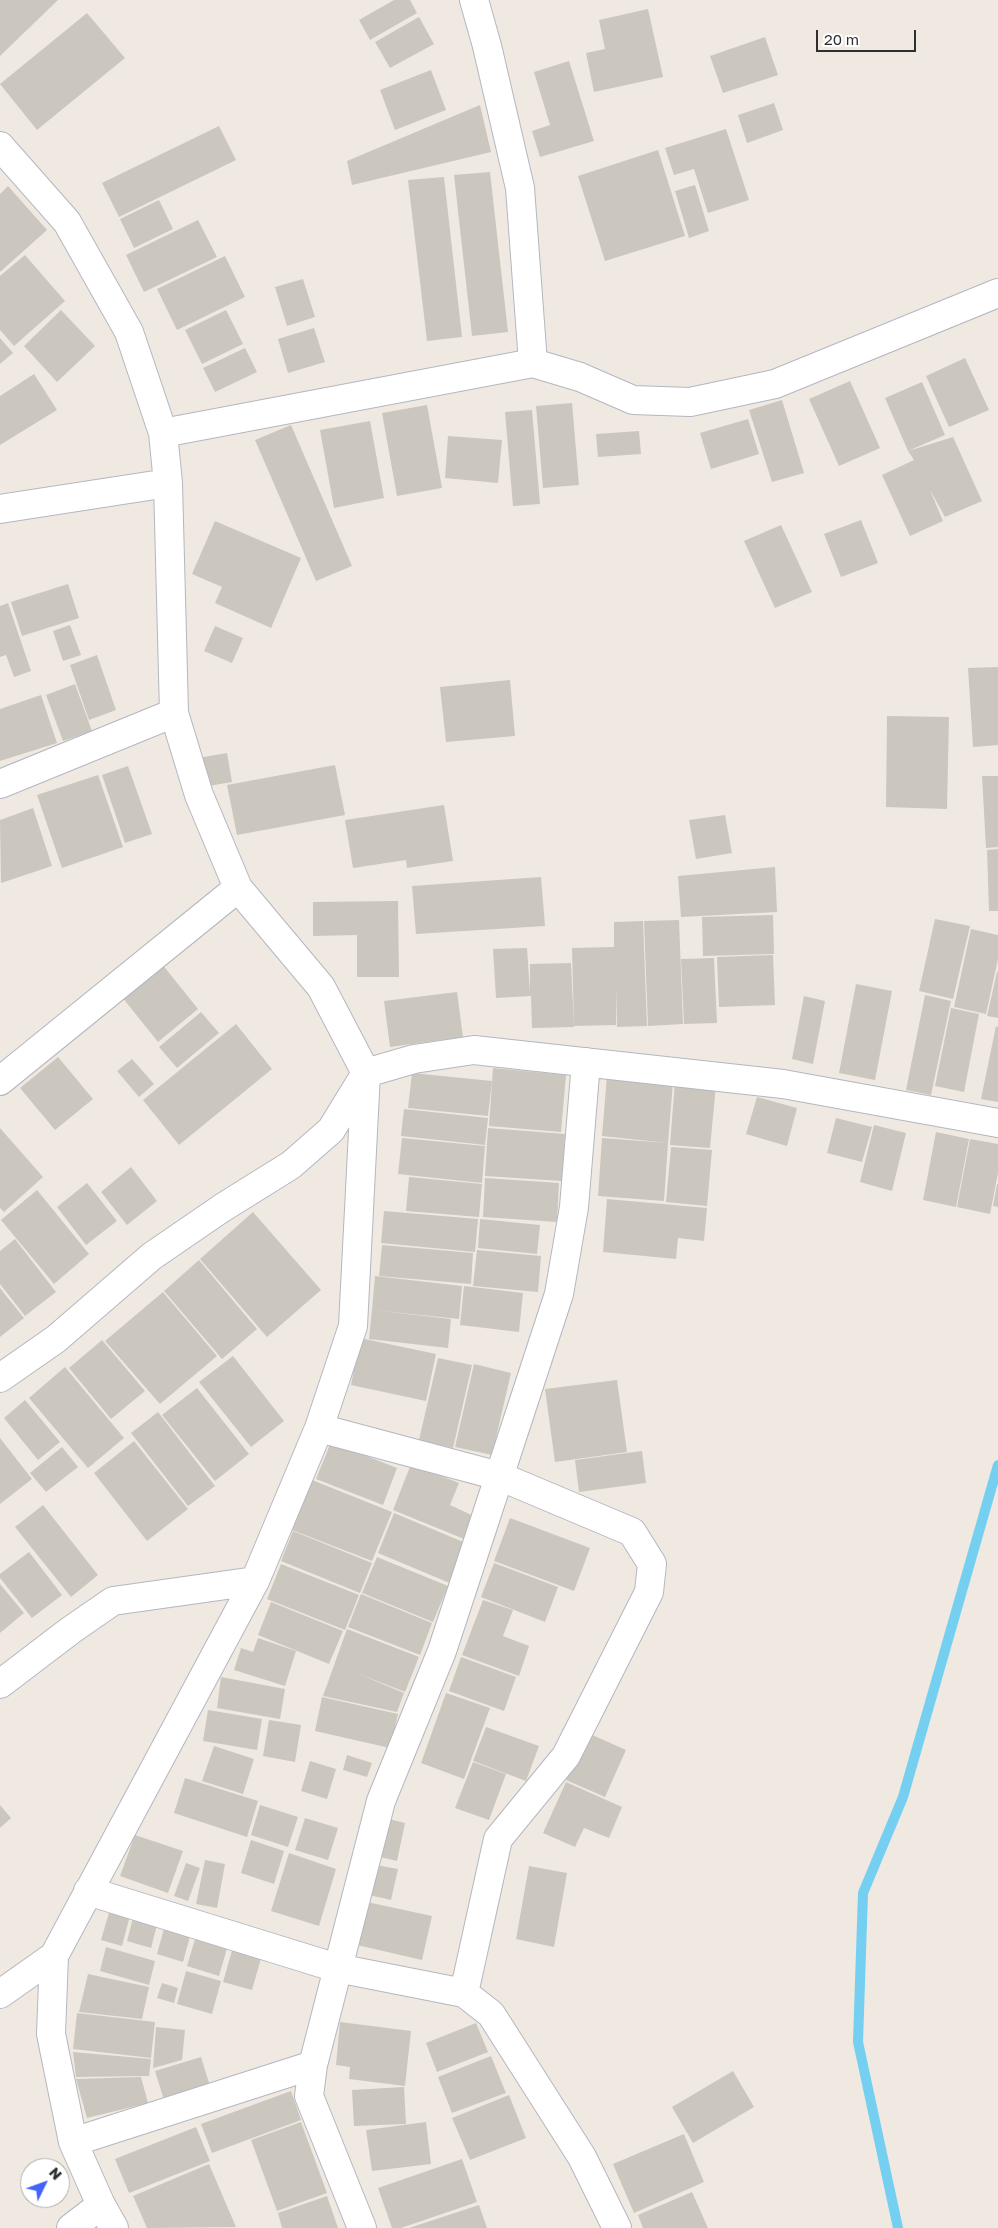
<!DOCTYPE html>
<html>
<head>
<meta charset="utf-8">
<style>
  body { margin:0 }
  #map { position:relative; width:998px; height:2228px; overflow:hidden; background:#efe9e1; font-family:"Golos Text",sans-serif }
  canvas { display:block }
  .north { position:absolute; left:20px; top:2158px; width:50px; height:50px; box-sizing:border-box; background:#fff; border:1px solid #ababab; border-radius:50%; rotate:48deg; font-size:14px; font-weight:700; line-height:20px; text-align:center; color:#2e2e2e }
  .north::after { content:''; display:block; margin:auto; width:18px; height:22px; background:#4264fb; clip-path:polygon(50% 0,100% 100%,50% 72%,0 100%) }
  .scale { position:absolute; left:816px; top:30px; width:100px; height:22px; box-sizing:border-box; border:2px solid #2e2e2e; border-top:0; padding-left:6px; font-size:15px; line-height:18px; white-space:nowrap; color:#2e2e2e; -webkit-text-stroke:4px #fff; paint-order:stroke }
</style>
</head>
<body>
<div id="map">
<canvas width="998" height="2228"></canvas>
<div class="north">N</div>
<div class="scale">20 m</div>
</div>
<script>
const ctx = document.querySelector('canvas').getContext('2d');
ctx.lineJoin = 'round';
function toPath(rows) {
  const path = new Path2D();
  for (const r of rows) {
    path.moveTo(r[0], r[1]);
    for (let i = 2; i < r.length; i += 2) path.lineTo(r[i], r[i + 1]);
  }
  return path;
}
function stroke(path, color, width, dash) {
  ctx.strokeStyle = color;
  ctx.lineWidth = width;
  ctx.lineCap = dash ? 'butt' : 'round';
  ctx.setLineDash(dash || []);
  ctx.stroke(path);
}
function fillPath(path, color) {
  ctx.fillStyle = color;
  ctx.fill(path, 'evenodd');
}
stroke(toPath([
  [898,2228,858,2042,863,1893,903,1797,998,1465]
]), '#75cff0', 10);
fillPath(toPath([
  [0,0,58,0,0,56],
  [394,0,410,0,417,13,370,40,359,20],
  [648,9,663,77,594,92,586,53,605,49,599,20],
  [87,13,125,58,37,130,0,84],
  [419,17,434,44,390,68,375,42],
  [765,37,778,75,723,93,710,56],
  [569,61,594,141,540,157,532,131,550,125,534,72],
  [431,70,446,110,395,130,380,90],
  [774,103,783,130,747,143,738,115],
  [480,105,491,152,352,185,347,161],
  [219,126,236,160,119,217,102,183],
  [726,129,749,200,708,213,694,169,674,175,665,148],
  [658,150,685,236,605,261,578,176],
  [490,172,508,332,472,336,454,175],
  [444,177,462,337,427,341,408,180],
  [695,185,709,231,689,238,675,191],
  [8,186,47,230,0,272,0,194],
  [159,200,173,229,134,248,120,219],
  [198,220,217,257,144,292,126,255],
  [25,255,65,301,14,346,0,330,0,276],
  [225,256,245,297,177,330,157,289],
  [303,279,315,317,287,326,275,287],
  [61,310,95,346,57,382,24,346],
  [226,310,243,344,202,364,185,330],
  [314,328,325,362,288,373,278,339],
  [0,338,13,353,0,364],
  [245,348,257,372,215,392,203,368],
  [965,358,989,410,949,427,926,376],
  [34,374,57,410,0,445,0,396],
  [850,381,880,448,839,466,809,399],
  [922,382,945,435,908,451,953,437,982,501,945,517,930,490,943,521,910,536,882,475,914,460,908,451,885,398],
  [782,400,804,473,772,482,749,410],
  [572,403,579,485,543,488,536,406],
  [427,405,442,488,397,496,382,413],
  [532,410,540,504,513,506,505,412],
  [748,419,759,454,711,469,700,433],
  [370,421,384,498,334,508,320,430],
  [291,425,352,566,316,581,255,440],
  [639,431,641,454,598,457,596,434],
  [448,436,502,440,498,483,445,478],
  [861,520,878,563,841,577,824,534],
  [215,521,301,558,271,628,215,603,222,587,192,574],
  [781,525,812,592,775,608,744,541],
  [68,584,79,618,22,636,11,602],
  [8,603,31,671,14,677,6,655,0,657,0,606],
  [70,625,81,655,63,661,53,631],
  [215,626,243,638,232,663,204,651],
  [97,655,116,710,89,720,70,665],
  [998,667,998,745,973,747,968,668],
  [510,680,515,736,446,742,440,687],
  [75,684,92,731,63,741,46,695],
  [41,695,57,743,0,761,0,709],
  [887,716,949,717,947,809,886,807],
  [227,753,232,782,203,787,198,758],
  [335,765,345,815,237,835,227,785],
  [128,766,152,834,125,843,102,775],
  [98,775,123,847,62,868,37,795],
  [982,776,998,776,998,847,986,848],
  [444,805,453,861,407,868,406,860,353,868,345,820],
  [33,808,52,866,1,883,0,820],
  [725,815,732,853,696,859,689,820],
  [998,849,998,911,989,911,987,850],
  [775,867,777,912,681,917,678,876],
  [541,877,545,926,416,934,412,886],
  [398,901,399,977,357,977,357,935,313,936,313,902],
  [773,915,774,954,703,956,702,917],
  [935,919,970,926,953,999,919,991],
  [679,920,683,1024,648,1026,644,921],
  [643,921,647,1026,617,1027,616,987,616,1025,574,1026,572,948,614,947,614,922],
  [971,929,998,935,998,959,986,1014,954,1007],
  [527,948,530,992,530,964,571,963,574,1027,532,1028,531,996,496,998,493,949],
  [773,955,775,1005,719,1007,717,957],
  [714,958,717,1023,684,1024,681,959],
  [162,964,198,1009,158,1042,122,997],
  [997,972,998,972,998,1018,987,1016],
  [856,984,892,991,875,1080,839,1073],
  [457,992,463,1037,390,1047,384,1001],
  [925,995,951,1001,931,1095,906,1090],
  [804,996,825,1001,813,1064,792,1059],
  [951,1008,979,1014,964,1092,935,1086],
  [201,1012,219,1033,177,1068,159,1047],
  [236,1024,272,1069,179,1145,143,1100],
  [996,1026,998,1027,998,1102,981,1099],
  [58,1057,93,1099,55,1130,20,1088],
  [132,1059,154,1084,139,1097,117,1071],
  [493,1068,566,1075,561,1132,489,1126],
  [412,1073,492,1081,488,1116,408,1108],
  [607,1075,673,1082,668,1143,602,1136],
  [675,1081,716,1085,710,1148,670,1145],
  [757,1097,797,1108,787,1146,746,1134],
  [404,1109,488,1118,485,1145,401,1136],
  [836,1118,872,1127,862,1162,827,1153],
  [874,1125,906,1133,892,1191,860,1182],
  [0,1128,43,1177,4,1212,0,1208],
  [488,1128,565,1134,562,1181,485,1176],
  [936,1132,969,1139,956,1207,923,1200],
  [402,1138,485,1146,482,1183,398,1174],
  [602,1138,668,1143,664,1201,598,1196],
  [970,1139,998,1144,998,1173,990,1214,957,1207],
  [671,1147,712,1150,707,1206,666,1202],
  [131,1167,157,1201,127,1225,101,1192],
  [409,1177,482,1184,479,1217,406,1211],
  [485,1178,559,1183,557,1222,483,1217],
  [87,1183,117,1221,86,1245,57,1207],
  [997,1184,998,1184,998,1207,993,1206],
  [37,1190,89,1254,54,1284,1,1220],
  [607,1199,707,1208,704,1241,678,1238,676,1259,603,1252],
  [384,1211,478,1219,475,1252,381,1243],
  [253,1212,321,1290,267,1337,200,1259],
  [480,1219,540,1225,537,1254,478,1248],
  [15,1239,56,1292,25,1316,0,1284,0,1251],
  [382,1245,473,1253,471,1284,379,1276],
  [477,1250,541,1256,538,1292,473,1286],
  [199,1260,257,1329,222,1359,164,1291],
  [375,1276,462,1286,459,1319,372,1310],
  [464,1286,523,1293,519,1332,460,1325],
  [0,1288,24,1318,0,1337],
  [163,1292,217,1356,160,1404,105,1341],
  [372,1310,451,1319,448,1348,369,1339],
  [360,1338,436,1354,426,1401,351,1385],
  [102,1340,145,1391,111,1419,69,1368],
  [233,1356,284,1421,251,1447,199,1382],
  [438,1358,472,1365,453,1448,419,1440],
  [474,1364,511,1373,492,1455,455,1447],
  [65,1367,124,1438,88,1468,29,1398],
  [617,1380,627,1452,555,1462,545,1389],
  [197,1388,249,1454,215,1481,162,1415],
  [25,1400,60,1442,38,1460,4,1418],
  [158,1412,215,1486,188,1506,131,1433],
  [0,1438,32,1479,0,1504],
  [134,1441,188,1509,147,1541,94,1473],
  [331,1442,397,1468,383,1505,316,1479],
  [62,1447,78,1467,46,1492,30,1473],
  [642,1451,646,1483,579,1492,575,1460],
  [411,1464,459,1483,450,1505,478,1518,469,1541,393,1510],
  [312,1480,392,1512,372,1561,292,1530],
  [43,1505,98,1575,71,1597,15,1527],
  [394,1513,468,1544,452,1584,378,1553],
  [510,1518,590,1548,574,1591,494,1561],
  [293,1531,372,1563,360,1593,281,1561],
  [29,1552,62,1595,32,1618,0,1578,0,1574],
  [377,1557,448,1586,433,1622,362,1593],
  [494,1563,558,1587,545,1622,481,1597],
  [281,1564,359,1595,345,1630,267,1599],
  [0,1584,24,1613,0,1633],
  [361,1594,432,1623,420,1655,348,1627],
  [483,1600,513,1610,503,1636,529,1646,519,1676,462,1655],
  [271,1602,343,1631,329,1664,258,1635],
  [347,1629,419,1657,405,1692,354,1672,404,1693,397,1712,323,1696],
  [258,1638,296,1651,285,1686,234,1670,241,1648,253,1652],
  [461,1657,516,1677,504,1711,449,1691],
  [221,1677,285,1689,280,1719,217,1708],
  [446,1693,490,1708,464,1779,421,1763],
  [322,1697,398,1714,390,1748,315,1731],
  [208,1710,262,1719,257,1750,203,1741],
  [269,1720,301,1725,295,1762,263,1756],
  [486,1727,539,1746,526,1781,473,1761],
  [588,1733,626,1750,605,1797,566,1780],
  [214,1746,254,1759,243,1794,202,1781],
  [347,1755,372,1763,367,1777,343,1770],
  [310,1761,336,1769,327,1799,301,1791],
  [473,1762,506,1774,489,1820,455,1808],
  [185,1778,258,1801,247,1837,174,1813],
  [566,1782,622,1807,609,1838,584,1828,575,1847,543,1833],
  [0,1805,11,1818,0,1828],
  [260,1805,298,1817,288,1847,251,1835],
  [305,1818,338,1828,328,1860,295,1850],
  [385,1818,405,1823,397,1861,376,1856],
  [135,1835,183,1851,168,1893,120,1876],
  [251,1840,284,1851,274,1884,241,1873],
  [289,1853,336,1869,319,1926,271,1911],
  [205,1860,225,1864,217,1908,196,1904],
  [186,1863,200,1868,188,1901,174,1896],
  [376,1865,398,1869,391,1900,369,1895],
  [529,1866,567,1873,554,1947,516,1939],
  [367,1902,432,1916,422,1960,357,1945],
  [111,1906,131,1912,122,1946,101,1940],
  [135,1910,159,1917,151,1948,127,1941],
  [166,1921,192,1929,183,1962,157,1954],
  [196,1936,228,1945,219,1976,187,1966],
  [106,1947,155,1961,149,1985,100,1971],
  [233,1947,262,1955,252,1990,223,1982],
  [186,1971,221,1981,212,2014,177,2004],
  [88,1974,149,1987,142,2019,79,2012],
  [162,1983,178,1988,174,2003,157,1998],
  [77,2013,155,2022,151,2058,73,2049],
  [340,2022,411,2031,405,2086,349,2079,350,2067,336,2065],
  [476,2023,488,2052,437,2072,426,2043],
  [156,2027,185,2030,182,2060,153,2068],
  [73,2052,151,2059,149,2076,76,2077],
  [491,2056,506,2093,452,2113,438,2077],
  [201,2057,210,2086,164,2100,155,2071],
  [733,2071,754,2107,693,2143,672,2107],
  [141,2077,148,2103,87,2118,76,2079],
  [404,2087,406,2124,354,2126,352,2090],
  [291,2091,301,2120,212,2153,201,2124],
  [509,2095,526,2138,470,2160,452,2118],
  [301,2122,327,2193,277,2211,251,2140],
  [426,2122,431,2164,372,2171,366,2130],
  [196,2127,210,2161,129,2193,115,2159],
  [684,2134,704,2182,634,2213,613,2164],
  [462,2159,477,2202,401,2228,392,2228,378,2188],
  [209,2164,236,2227,147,2228,133,2196],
  [692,2192,708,2228,643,2228,638,2215],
  [327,2196,338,2228,282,2228,278,2213],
  [479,2205,487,2228,409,2228]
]), '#cbc7bf');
const street = toPath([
  [474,0,487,46,520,188,533,363],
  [0,146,67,222,129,332,163,433,168,483,174,713,199,795,238,888,321,987,366,1073,353,1326,319,1428,255,1581,54,1956,51,2034,73,2142,101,2205,114,2228],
  [163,433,533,363,580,377,633,400,690,402,775,384,998,293],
  [0,509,168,483],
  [0,784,174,713],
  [0,1081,238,888],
  [0,1378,56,1339,152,1256,222,1208,291,1165,331,1130,366,1073,414,1059,474,1050,783,1084,998,1123],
  [319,1428,499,1476,632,1532,652,1564,649,1592,566,1756,498,1839,464,1993],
  [0,1684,71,1630,113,1601,255,1581],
  [88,1891,337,1968,464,1993,491,2014,582,2157,617,2228],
  [0,1994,54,1956],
  [73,2142,313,2065],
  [71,2228,101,2205],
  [362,2228,309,2096,313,2065,381,1801,442,1651,559,1294,574,1207,586,1062]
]);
stroke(street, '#b4b7c1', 30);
stroke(street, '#fff', 28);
</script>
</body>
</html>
